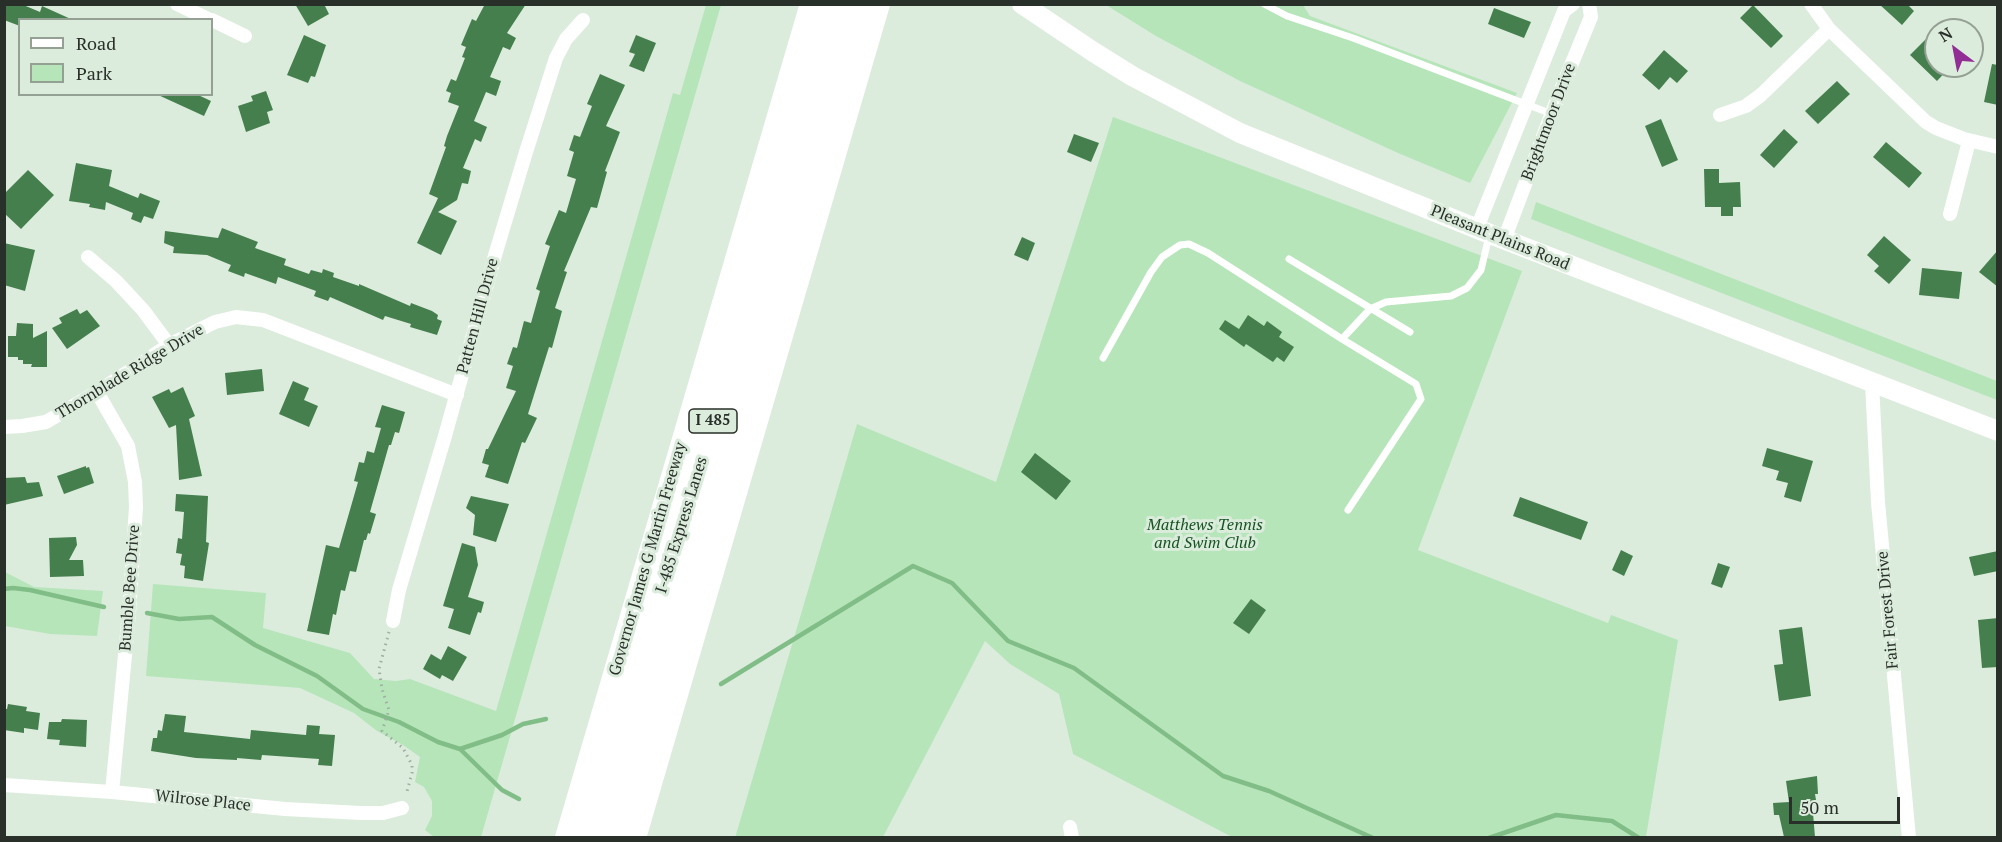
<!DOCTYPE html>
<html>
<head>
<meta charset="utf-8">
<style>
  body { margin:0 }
  #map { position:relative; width:2002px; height:842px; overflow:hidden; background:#dbecdc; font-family:"PT Serif",serif }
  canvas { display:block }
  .frame { position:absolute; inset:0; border:6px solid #292f29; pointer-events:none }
  .legend { position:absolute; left:18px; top:18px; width:195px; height:78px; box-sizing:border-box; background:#dbecdc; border:2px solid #94a094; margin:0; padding:8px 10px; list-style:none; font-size:18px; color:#292f29 }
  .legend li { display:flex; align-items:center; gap:12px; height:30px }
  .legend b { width:30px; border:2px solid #94a094 }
  .north { position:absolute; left:1924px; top:18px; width:60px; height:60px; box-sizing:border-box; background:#dbecdc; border:2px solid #94a094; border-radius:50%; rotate:328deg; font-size:16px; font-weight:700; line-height:24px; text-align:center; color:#292f29 }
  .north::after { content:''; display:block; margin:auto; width:21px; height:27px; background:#912d94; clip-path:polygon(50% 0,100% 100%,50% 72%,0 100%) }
  .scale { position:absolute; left:1789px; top:797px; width:111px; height:27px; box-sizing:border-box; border:3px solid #292f29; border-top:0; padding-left:8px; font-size:18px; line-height:21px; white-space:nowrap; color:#292f29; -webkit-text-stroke:4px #dbecdc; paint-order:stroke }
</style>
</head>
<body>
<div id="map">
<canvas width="2002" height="842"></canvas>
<div class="frame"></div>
<ul class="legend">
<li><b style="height:8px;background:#fff"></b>Road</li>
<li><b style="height:16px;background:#b7e5ba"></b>Park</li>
</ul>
<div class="north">N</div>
<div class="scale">50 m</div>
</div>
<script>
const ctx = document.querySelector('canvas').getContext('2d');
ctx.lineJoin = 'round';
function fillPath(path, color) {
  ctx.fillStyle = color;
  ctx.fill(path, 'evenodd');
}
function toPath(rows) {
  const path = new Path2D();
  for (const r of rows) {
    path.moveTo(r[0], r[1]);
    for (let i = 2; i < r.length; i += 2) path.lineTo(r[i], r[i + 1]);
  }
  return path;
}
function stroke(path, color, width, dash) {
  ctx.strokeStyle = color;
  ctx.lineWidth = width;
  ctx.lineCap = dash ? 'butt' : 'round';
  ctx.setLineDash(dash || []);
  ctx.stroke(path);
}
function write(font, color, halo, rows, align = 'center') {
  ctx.font = font + ' "PT Serif",serif';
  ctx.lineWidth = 6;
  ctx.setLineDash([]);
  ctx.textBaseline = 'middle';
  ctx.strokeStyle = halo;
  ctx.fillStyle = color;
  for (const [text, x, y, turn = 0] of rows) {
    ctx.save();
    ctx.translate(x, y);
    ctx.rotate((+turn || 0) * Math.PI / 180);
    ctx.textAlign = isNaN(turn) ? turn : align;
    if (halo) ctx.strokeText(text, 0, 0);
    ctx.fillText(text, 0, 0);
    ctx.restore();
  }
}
fillPath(toPath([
  [706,5,721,5,481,837,434,837,425,830,432,816,432,801,424,787,415,782,420,757,403,745,377,731,354,713,300,688,146,676,153,584,266,593,263,628,350,653,374,679,396,681,410,679,496,711,673,93,680,95],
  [1106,5,1303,5,1310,16,1517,93,1470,183,1398,153,1240,81,1156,36],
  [1113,117,1522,271,1418,550,1608,623,1611,615,1678,640,1646,837,1232,837,1073,754,1059,694,1010,664,985,641,883,837,735,838,857,424,996,482],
  [1536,202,1997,381,1997,400,1531,219],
  [5,572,34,587,103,591,97,636,50,634,5,626]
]), '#b7e5ba');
stroke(toPath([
  [4,589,13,588,30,590,104,607],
  [147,613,179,619,212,617,255,645,317,676,363,709,399,722,438,742,460,749,502,790,519,799],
  [721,684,913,566,952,583,1008,641,1074,668,1223,776,1269,791,1373,838],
  [460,749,502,735,523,724,546,719],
  [1489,838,1556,815,1612,821,1639,838]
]), '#81bd87', 4.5);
fillPath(toPath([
  [4,4,21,4,40,12,42,6,73,20,20,20,20,26,4,20],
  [295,4,324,4,329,14,308,26],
  [485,4,526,4,507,33,516,38,510,50,503,47,490,77,501,81,496,96,486,92,474,121,487,127,481,142,475,139,463,168,471,171,468,184,462,183,457,200,438,212,457,221,441,255,417,243,438,198,429,194,446,147,444,146,447,136,459,106,448,102,451,93,446,91,451,79,456,81,465,58,462,57,466,47,461,45,472,19,476,21],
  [1879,4,1907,4,1914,11,1902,25],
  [1753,5,1783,36,1771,48,1740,18],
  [1494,8,1531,22,1524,38,1488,24],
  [304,35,326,45,315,77,311,76,308,83,287,75],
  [636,35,656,43,644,72,629,66,635,54,629,52],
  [1927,38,1936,47,1936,66,1951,66,1937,81,1910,55],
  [1664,50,1688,71,1677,83,1670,77,1659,90,1642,75],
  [1992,64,1998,65,1998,105,1984,102],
  [600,74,625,85,606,126,620,132,605,171,607,172,597,208,591,207,564,271,567,272,555,308,562,311,552,348,549,347,528,414,537,418,525,443,522,442,508,484,485,477,489,465,482,463,486,449,488,449,516,391,506,388,513,366,507,364,513,347,517,348,524,321,531,323,540,291,536,289,550,246,545,244,559,210,566,213,576,179,567,176,574,152,569,150,574,135,580,137,592,106,587,104],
  [1837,81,1850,94,1818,124,1805,111],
  [266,91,273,110,267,112,270,123,246,132,238,106,253,101,251,96],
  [156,94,196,94,211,101,204,116],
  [1661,119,1678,160,1662,167,1645,126],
  [1784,129,1798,142,1774,168,1760,155],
  [1074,134,1099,143,1091,162,1067,152],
  [1886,142,1922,173,1909,188,1873,157],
  [76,163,112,170,109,186,138,198,140,193,160,201,153,219,144,216,141,223,131,219,133,213,106,202,105,210,89,207,90,204,69,201],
  [1704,169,1719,169,1719,183,1740,182,1741,207,1733,207,1733,216,1721,216,1721,207,1705,207],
  [28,170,54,195,21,229,4,213,4,194],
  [222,228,258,242,255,248,286,259,284,265,309,274,311,270,322,273,323,269,334,273,333,277,359,286,359,284,410,306,411,303,432,311,438,315,437,319,442,321,437,335,410,327,411,324,385,316,383,320,330,297,328,301,314,296,316,291,278,277,276,284,245,273,244,277,228,271,231,265,207,255,173,253,174,247,164,243,165,231,218,238],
  [1884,236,1911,260,1889,284,1874,271,1879,266,1867,255],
  [1022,237,1035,243,1028,261,1014,255],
  [4,243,35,250,25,291,4,285],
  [1998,250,1998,287,1979,272],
  [1922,268,1962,272,1959,299,1919,295],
  [77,309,80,314,87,310,100,326,67,349,52,328,62,323,59,318],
  [1248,315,1264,326,1267,321,1282,332,1279,337,1294,347,1284,362,1277,357,1273,362,1246,344,1244,347,1219,329,1225,320,1239,329],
  [17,323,33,324,33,338,47,331,47,367,31,367,32,364,23,364,23,360,18,360,18,357,8,357,8,336,16,336],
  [262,369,264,391,227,395,225,373],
  [293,381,309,388,304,400,318,406,309,427,279,414],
  [183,387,195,416,189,419,202,476,179,480,176,425,169,428,152,397,169,389,171,393],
  [382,405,405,412,399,433,395,432,391,445,389,445,370,512,376,514,370,534,368,533,366,540,364,540,356,572,350,571,345,591,341,590,336,615,333,614,329,635,307,631,326,545,339,548,358,482,354,481,359,462,364,463,367,451,374,453,381,428,375,427],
  [1767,448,1813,461,1801,502,1784,497,1788,483,1776,480,1779,471,1762,466],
  [1035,453,1071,481,1056,500,1021,472],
  [86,466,86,468,89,467,94,483,64,494,57,476],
  [25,477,27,483,39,482,43,496,4,505,4,478],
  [176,494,208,496,206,542,209,543,203,581,184,578,185,566,180,565,182,554,176,553,178,538,182,539,184,512,175,511],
  [471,496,509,504,496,542,473,535,475,515,466,508],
  [1520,497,1588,522,1581,540,1513,516],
  [76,537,77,545,69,560,83,560,84,576,50,577,49,538],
  [462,543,475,547,478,565,468,597,484,602,481,613,478,612,470,635,448,628,454,609,443,606],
  [1621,550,1633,556,1624,576,1612,570],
  [1998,551,1998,571,1974,576,1969,557],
  [1718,563,1730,567,1722,588,1711,584],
  [1251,599,1266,610,1249,634,1233,623],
  [1998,618,1998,667,1982,668,1978,620],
  [1802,627,1811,696,1779,701,1774,665,1783,664,1779,630],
  [448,646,467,657,453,681,442,675,440,679,423,669,431,654,441,660],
  [8,704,27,707,26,711,40,713,38,730,24,728,24,733,4,730,4,709,7,709],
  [165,714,186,716,184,732,250,739,251,730,306,735,307,725,320,726,319,734,335,735,332,766,318,765,319,759,262,755,261,760,237,758,237,760,196,758,151,751,153,738,157,738,158,730,162,731],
  [62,719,87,720,86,747,59,745,60,740,47,739,49,722,61,722],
  [1817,776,1818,794,1815,794,1816,800,1812,801,1815,837,1784,837,1779,815,1774,815,1773,803,1789,802,1786,781]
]), '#457f4d');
stroke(toPath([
  [389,632,379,669,382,689,389,710,382,731,403,748,412,765,412,773,406,795]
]), '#a0ada1', 3, [1.5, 4.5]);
stroke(toPath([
  [1264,4,1287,16,1353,38,1552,114],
  [1289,259,1410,332],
  [1342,339,1416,384,1421,399,1348,510],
  [1103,358,1151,272,1162,257,1180,245,1189,244,1208,253,1342,339,1370,309,1386,302,1451,296,1467,288,1481,270,1489,236]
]), '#fff', 7);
stroke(toPath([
  [177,4,210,20],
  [1811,4,1829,29,1926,122,1936,128,1964,139,1998,147],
  [212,20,245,36],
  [1720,115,1746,106,1761,95,1829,29],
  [1950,214,1969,141],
  [1477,228,1564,11,1573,4],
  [1504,240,1558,97,1591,17,1589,4],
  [88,257,116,281,143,310,169,345],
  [1872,383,1878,502,1909,838],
  [97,392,128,446,135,482,136,507,129,613,112,792],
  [4,427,22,426,46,422,97,392,169,345,215,322,236,317,263,320,457,395],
  [393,621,399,590,445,436,496,252,526,152,556,58,566,39,583,20],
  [4,785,112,792,285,809,361,813,383,813,402,808],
  [1070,827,1072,838]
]), '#fff', 14);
stroke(toPath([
  [1022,4,1092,51,1132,76,1240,133,1490,234,1998,431]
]), '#fff', 20);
stroke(toPath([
  [567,838,812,4],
  [589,838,836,4],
  [613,838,856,4],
  [634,838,878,4]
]), '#fff', 24);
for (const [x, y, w] of [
  [713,421,48]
]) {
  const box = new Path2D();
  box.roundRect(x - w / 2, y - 12, w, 24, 4.5);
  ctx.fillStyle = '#dbecdc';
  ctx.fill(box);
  stroke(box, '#292f29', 1.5);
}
write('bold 15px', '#292f29', null, [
  ["I 485",713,421]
]);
write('16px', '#292f29', '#dbecdc', [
  ["Brightmoor Drive",1549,122,-69],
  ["Pleasant Plains Road",1500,238,22],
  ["Patten Hill Drive",478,316,-75],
  ["Thornblade Ridge Drive",130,372,-31],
  ["I-485 Express Lanes",682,525,-73],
  ["Governor James G Martin Freeway",648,559,-74],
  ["Bumble Bee Drive",130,588,-86],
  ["Fair Forest Drive",1888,610,-95],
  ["Wilrose Place",203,801,6]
]);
write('italic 16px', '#155422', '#dbecdc', [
  ["Matthews Tennis",1205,525],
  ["and Swim Club",1205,543]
]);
</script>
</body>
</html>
